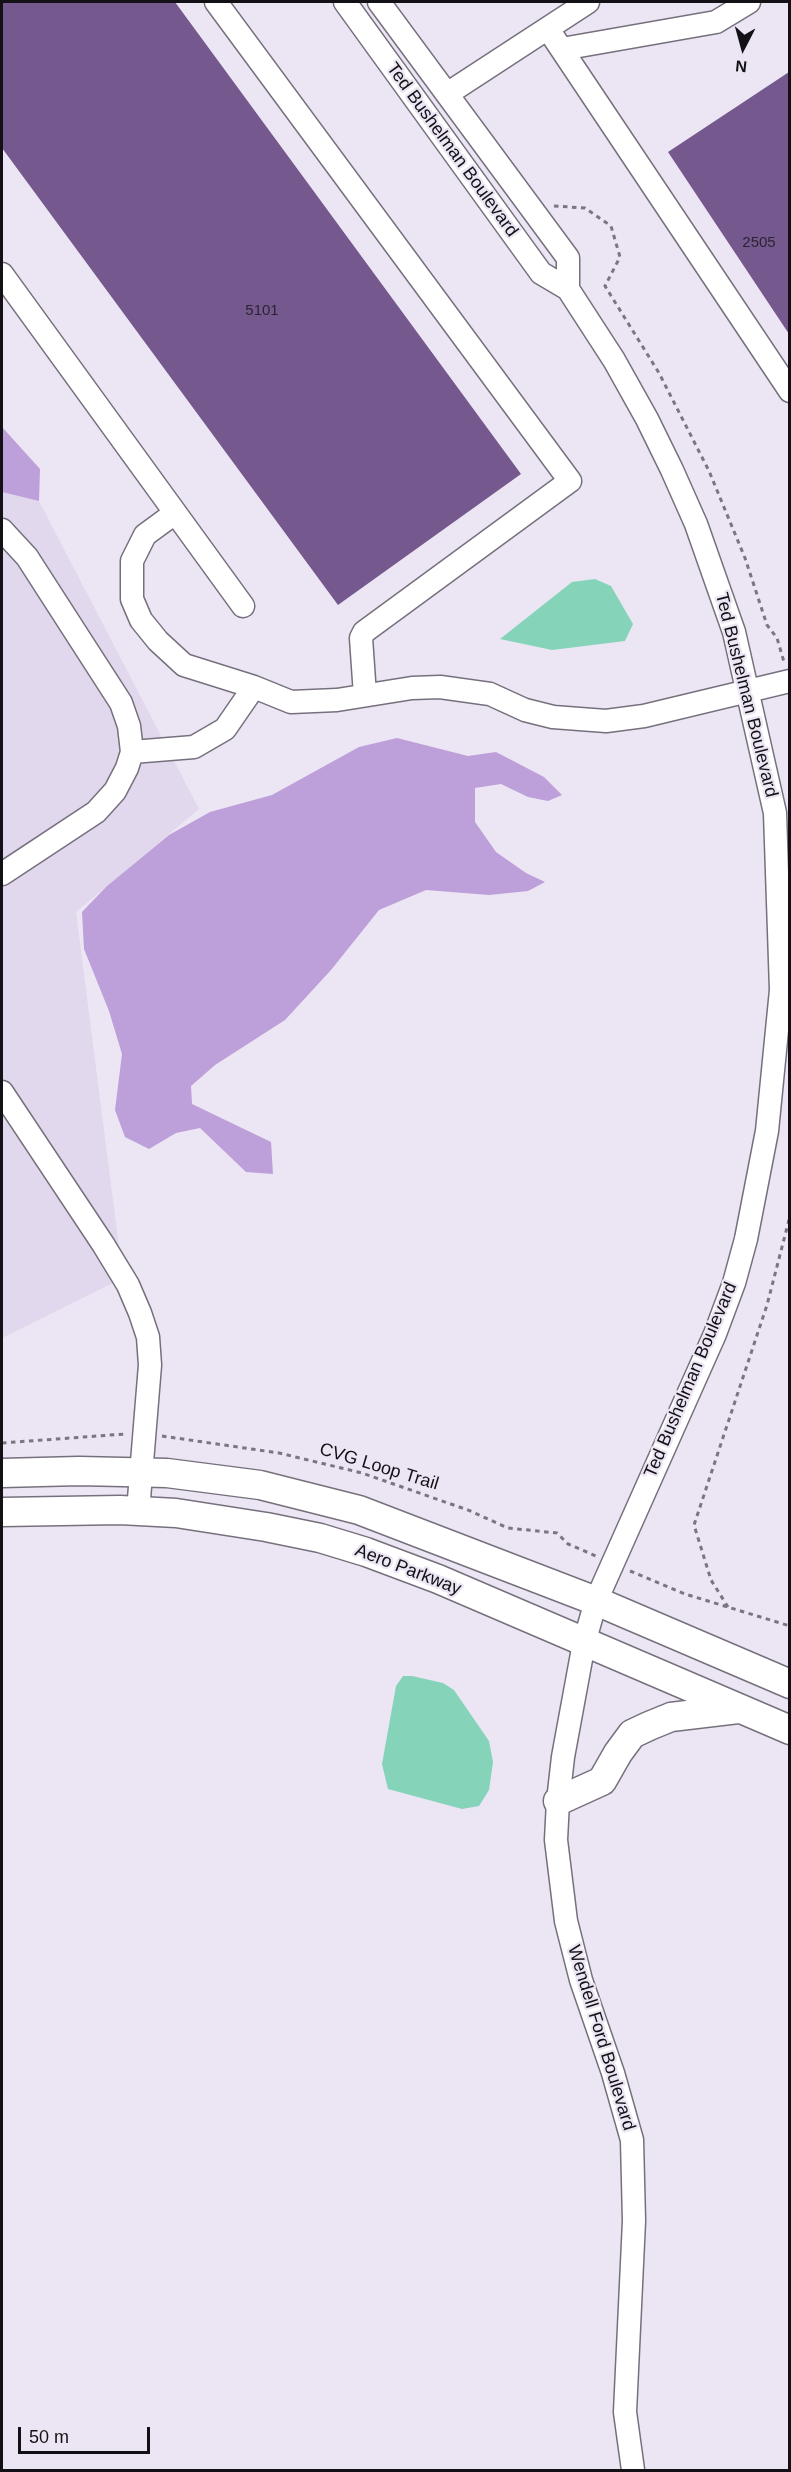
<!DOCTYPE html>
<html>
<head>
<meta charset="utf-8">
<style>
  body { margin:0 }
  #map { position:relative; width:791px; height:2472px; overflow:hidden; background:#ece5f3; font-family:Helvetica,sans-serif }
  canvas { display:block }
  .frame { position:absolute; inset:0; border:3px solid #141116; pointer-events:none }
  .north { position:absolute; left:713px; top:18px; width:60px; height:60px; -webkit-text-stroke:4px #ece5f3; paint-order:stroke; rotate:186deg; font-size:16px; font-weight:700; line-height:24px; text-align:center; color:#141116 }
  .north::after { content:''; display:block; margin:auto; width:21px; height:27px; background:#141116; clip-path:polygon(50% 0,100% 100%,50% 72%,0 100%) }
  .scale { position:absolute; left:18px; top:2427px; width:132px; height:27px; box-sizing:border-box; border:3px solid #141116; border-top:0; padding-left:8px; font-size:18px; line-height:21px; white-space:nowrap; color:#141116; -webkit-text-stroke:4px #ece5f3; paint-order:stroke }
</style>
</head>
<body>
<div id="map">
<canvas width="791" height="2472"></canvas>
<div class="frame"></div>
<div class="north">N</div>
<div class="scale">50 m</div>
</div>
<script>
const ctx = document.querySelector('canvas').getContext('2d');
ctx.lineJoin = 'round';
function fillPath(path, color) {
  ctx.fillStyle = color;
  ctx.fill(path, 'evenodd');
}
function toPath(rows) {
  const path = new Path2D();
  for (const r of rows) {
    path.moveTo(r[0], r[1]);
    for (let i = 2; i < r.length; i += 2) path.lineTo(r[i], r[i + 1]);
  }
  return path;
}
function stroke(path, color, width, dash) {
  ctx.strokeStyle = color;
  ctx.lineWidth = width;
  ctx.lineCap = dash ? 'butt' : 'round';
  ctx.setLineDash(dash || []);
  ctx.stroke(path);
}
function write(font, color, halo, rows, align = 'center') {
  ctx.font = font + ' Helvetica,sans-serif';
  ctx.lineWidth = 4.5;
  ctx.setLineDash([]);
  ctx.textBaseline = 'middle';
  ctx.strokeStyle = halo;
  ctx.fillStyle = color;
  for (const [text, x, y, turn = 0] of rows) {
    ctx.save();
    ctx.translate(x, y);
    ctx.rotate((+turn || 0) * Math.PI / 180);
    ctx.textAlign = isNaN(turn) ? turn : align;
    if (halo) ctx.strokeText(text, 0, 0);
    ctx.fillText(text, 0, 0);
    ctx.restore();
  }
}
fillPath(toPath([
  [2,492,39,501,199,809,76,912,123,1278,2,1338]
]), '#e2d8ed');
fillPath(toPath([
  [2,427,40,469,39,501,2,492],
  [397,738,468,756,496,752,544,777,562,795,548,801,528,797,501,784,475,788,475,822,496,852,526,873,545,882,528,891,489,895,426,890,379,910,331,970,285,1020,215,1065,191,1086,192,1104,271,1142,273,1174,246,1172,200,1128,176,1133,149,1149,125,1137,115,1110,122,1054,109,1011,84,949,82,912,107,886,169,835,210,812,272,795,359,747]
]), '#bd9fd9');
fillPath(toPath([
  [595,579,611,586,633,624,625,641,552,650,500,639,572,582],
  [403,1676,412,1676,443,1683,454,1690,489,1741,493,1762,489,1790,479,1806,462,1809,388,1789,382,1764,396,1686]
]), '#85d4b9');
fillPath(toPath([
  [2,2,175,2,521,474,338,605,2,148],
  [789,72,789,334,668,152]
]), '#75598e');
const minor = toPath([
  [216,2,570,481,364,632,361,638,365,695],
  [345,2,541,273,568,289,614,360,647,419,672,470,696,524,734,632,775,813,781,990,767,1131,746,1239,734,1283,715,1334,596,1601,584,1643,563,1757,558,1801,556,1840,566,1921,581,1980,613,2073,632,2140,634,2221,625,2412,633,2470],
  [379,2,568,258,568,289],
  [548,29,790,391],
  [562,49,716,22,749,2],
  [447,94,588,2],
  [2,274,243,606],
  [175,513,145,535,132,561,132,599,141,620,158,641,184,665,254,687,291,702,337,700,412,688,440,687,490,694,525,710,553,717,606,721,644,716,790,681],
  [2,530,27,557,121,703,129,726,132,752,127,768,115,791,96,812,2,874],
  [132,752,194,747,225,729,254,687],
  [2,1092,103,1244,128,1285,140,1313,148,1337,150,1365,138,1511]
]);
const major = toPath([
  [2,1473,79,1471,167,1473,260,1485,359,1510,596,1601,790,1684],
  [2,1512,120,1510,176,1513,266,1527,320,1538,366,1552,438,1579,790,1730],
  [558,1801,602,1781,618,1753,632,1734,649,1726,671,1717,738,1709]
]);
stroke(minor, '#76707d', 25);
stroke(major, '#76707d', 31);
stroke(toPath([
  [554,206,585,208,611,226,620,257,605,286,659,373,709,471,745,558,767,625,777,638,784,662],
  [162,1436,279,1453,362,1473,468,1510,508,1528,557,1533,568,1544,596,1556],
  [2,1443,125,1434],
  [630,1571,685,1594,790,1626],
  [728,1607,711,1580,694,1525,767,1305,790,1216]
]), '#7a757f', 3, [4.5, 4.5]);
stroke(minor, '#fff', 22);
stroke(major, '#fff', 28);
write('15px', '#2c2334', null, [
  ["2505",759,243],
  ["5101",262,311]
]);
write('18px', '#141116', '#ece5f3', [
  ["Ted Bushelman Boulevard",452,150,54],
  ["Ted Bushelman Boulevard",746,695,76],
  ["Ted Bushelman Boulevard",691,1380,-67],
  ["CVG Loop Trail",379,1467,17],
  ["Aero Parkway",408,1570,21],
  ["Wendell Ford Boulevard",601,2038,73]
]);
</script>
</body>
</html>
